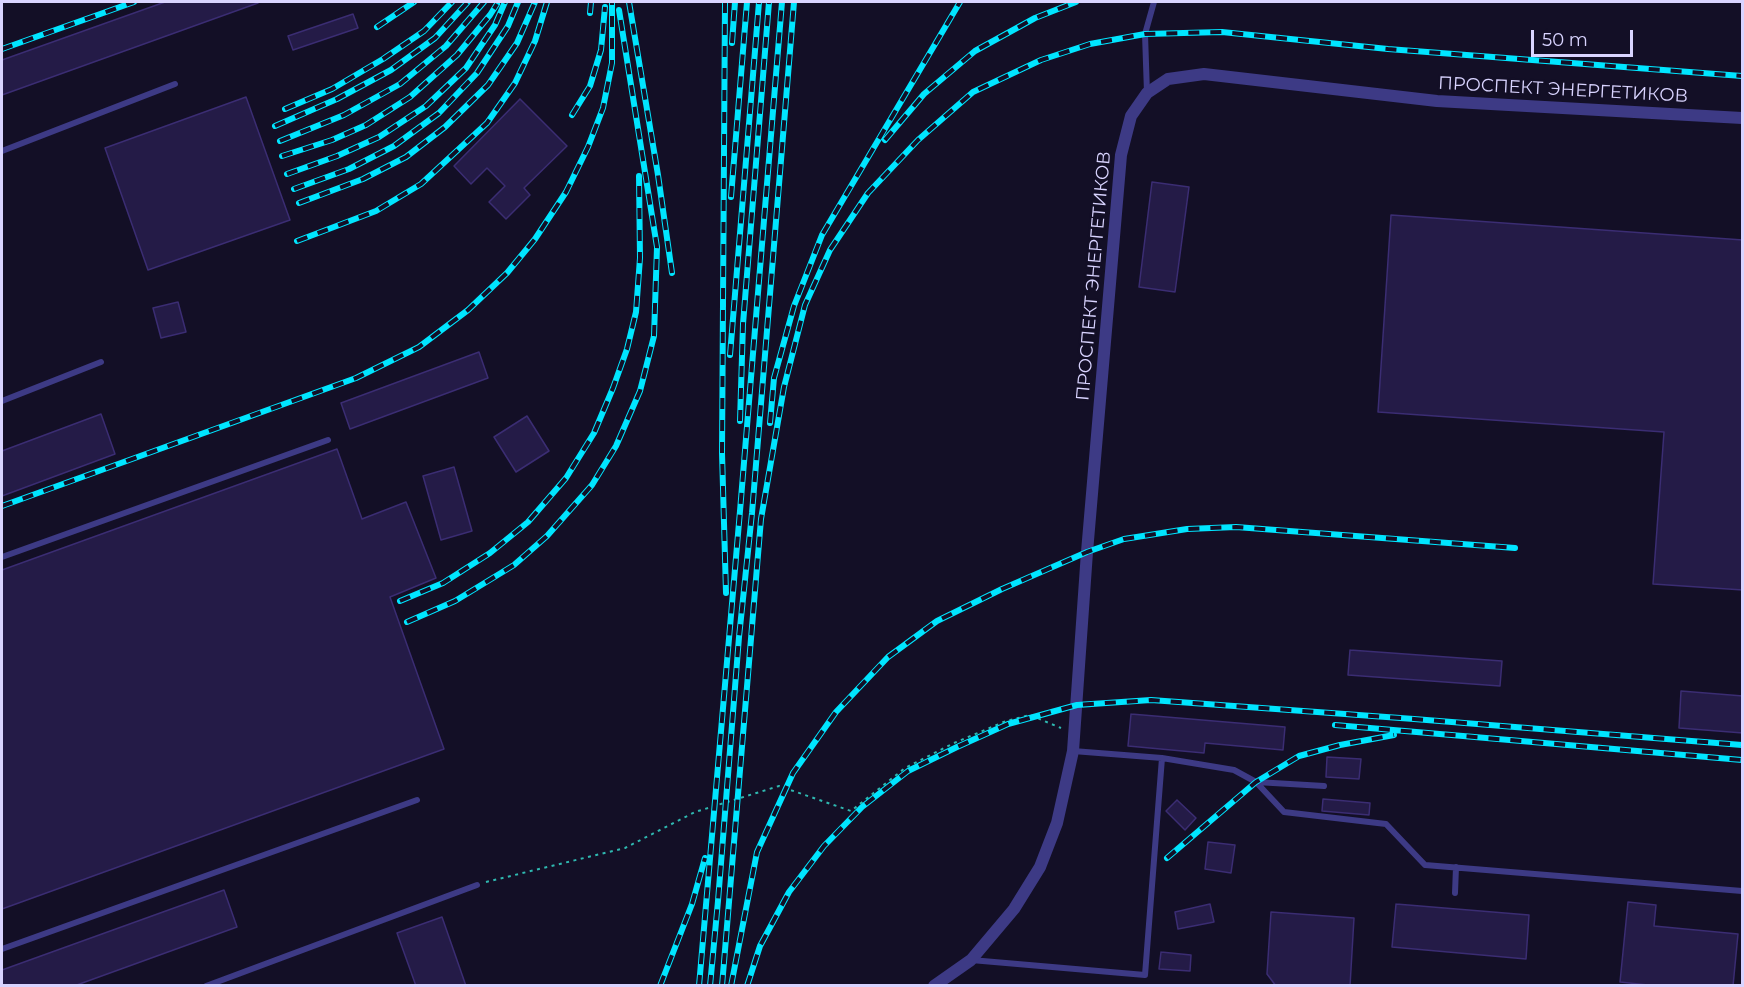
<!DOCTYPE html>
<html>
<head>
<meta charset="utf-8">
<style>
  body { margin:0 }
  #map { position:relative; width:1744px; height:987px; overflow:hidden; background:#130f26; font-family:Montserrat,sans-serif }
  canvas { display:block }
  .frame { position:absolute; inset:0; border:3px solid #d9d4ff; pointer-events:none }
  .scale { position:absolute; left:1531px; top:30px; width:102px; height:27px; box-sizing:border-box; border:3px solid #d9d4ff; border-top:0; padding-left:8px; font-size:18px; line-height:21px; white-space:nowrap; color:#d9d4ff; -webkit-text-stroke:4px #130f26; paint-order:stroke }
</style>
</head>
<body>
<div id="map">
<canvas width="1744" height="987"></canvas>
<div class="frame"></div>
<div class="scale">50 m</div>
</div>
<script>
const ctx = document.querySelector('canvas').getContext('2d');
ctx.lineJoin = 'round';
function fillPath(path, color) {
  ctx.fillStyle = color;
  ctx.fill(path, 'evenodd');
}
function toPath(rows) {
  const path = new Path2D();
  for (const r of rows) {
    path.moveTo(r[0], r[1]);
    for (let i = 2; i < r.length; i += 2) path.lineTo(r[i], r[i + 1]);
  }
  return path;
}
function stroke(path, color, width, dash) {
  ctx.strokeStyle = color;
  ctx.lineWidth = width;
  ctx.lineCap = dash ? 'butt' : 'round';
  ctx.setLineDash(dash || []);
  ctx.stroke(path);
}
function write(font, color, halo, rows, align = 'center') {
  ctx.font = font + ' Montserrat,sans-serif';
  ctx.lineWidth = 4.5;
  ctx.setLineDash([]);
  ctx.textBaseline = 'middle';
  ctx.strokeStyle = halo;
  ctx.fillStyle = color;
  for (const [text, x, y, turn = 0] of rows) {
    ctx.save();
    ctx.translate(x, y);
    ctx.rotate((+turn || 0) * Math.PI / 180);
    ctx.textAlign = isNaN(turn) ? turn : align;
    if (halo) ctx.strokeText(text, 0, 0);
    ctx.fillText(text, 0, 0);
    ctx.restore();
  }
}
const building = toPath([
  [165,2,258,2,258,3,2,95,2,60,165,2],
  [353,14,358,28,293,50,288,36,353,14],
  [246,97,290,220,148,270,105,148,246,97],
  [520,99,567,146,524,188,530,195,506,219,489,202,505,186,487,168,471,184,454,166,520,99],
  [1152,182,1189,187,1175,292,1139,287,1152,182],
  [1391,215,1743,240,1743,590,1653,584,1664,432,1378,412,1391,215],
  [178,302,186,332,161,338,153,308,178,302],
  [479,352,488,378,350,429,341,403,479,352],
  [101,414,115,454,2,496,2,451,101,414],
  [527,416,549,451,516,472,494,437,527,416],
  [337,449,362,519,406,502,436,578,390,597,444,749,2,909,2,570,337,449],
  [454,467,472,531,441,540,423,476,454,467],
  [1350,650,1502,661,1500,686,1348,675,1350,650],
  [1681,691,1743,696,1743,733,1679,728,1681,691],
  [1131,714,1285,727,1283,750,1205,743,1204,753,1128,746,1131,714],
  [1327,757,1361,759,1359,779,1326,777,1327,757],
  [1323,799,1370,803,1369,815,1322,811,1323,799],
  [1177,800,1196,818,1185,830,1166,811,1177,800],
  [1208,842,1235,845,1231,873,1205,869,1208,842],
  [224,890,237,927,74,986,2,986,2,970,224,890],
  [1628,902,1656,905,1654,926,1738,934,1733,986,1657,986,1620,982,1628,902],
  [1210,904,1214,922,1178,929,1175,912,1210,904],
  [1396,904,1529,915,1526,959,1392,947,1396,904],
  [1271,912,1354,918,1350,986,1276,986,1267,974,1271,912],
  [442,917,466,986,416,986,397,933,442,917],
  [1161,952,1191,955,1190,971,1159,969,1161,952]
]);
fillPath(building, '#241b47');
stroke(building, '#3b2d73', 1.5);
stroke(toPath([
  [486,882,625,848,695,812,779,786,851,811,905,768,954,743,1006,721,1030,715,1061,728]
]), '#2fb8b0', 2, [3, 4.5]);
stroke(toPath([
  [1147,93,1145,34,1154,2],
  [2,151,175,84],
  [2,401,101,362],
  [2,557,328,440],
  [1073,751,1162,758,1234,770,1256,782,1284,812,1386,824,1425,865,1742,891],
  [1256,782,1324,786],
  [1455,893,1456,867],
  [2,949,417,800],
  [971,960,1145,975,1162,758],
  [206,986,477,885]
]), '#3d3a85', 6);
stroke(toPath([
  [934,986,971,960,1014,909,1040,867,1057,823,1073,751,1087,552,1121,155,1131,116,1147,93,1168,79,1204,74,1437,101,1742,118]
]), '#3d3a85', 12);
const rail = toPath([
  [629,2,658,175,672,273],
  [725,2,722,453,726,593],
  [590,13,591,2],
  [377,27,414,2],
  [732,43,735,2],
  [2,49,134,2],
  [285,109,332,89,383,59,424,31,452,2],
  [572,115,590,86,601,50,605,7],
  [275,126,337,99,391,70,435,38,468,2],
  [885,140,924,94,975,51,1035,18,1076,2],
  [280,141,344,115,400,84,446,46,484,2],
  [282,156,332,140,366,125,410,97,457,55,490,15,497,4],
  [287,174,337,156,379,137,426,106,466,68,495,25,505,2],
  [294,189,349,169,394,146,439,113,477,73,508,26,518,2],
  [731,197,747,2],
  [299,203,363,179,406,157,445,127,488,85,517,43,535,2],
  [297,241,376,211,421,184,487,123,515,83,535,41,547,2],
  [730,355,759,2],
  [740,421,743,324,769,2],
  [770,423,774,378,794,306,822,235,960,2],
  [2,506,356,378,419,347,468,310,507,273,535,239,566,192,588,147,603,108,612,63,612,2],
  [400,601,443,583,490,553,528,522,566,478,594,433,613,388,627,349,636,312,640,258,639,176],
  [407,622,455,601,514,565,547,536,592,485,616,446,640,391,654,336,657,247,619,10],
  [1335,725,1742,760],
  [1167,858,1256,782,1299,756,1340,745,1394,735],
  [660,986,692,904,705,858],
  [699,986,740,511,782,2],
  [710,986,718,901,739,637,752,513,794,2],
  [722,986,761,519,784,387,805,305,830,250,868,193,918,140,973,92,1041,60,1090,44,1145,34,1222,32,1388,49,1742,76],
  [731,986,757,852,793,773,836,712,888,657,937,621,1002,589,1087,552,1124,539,1187,529,1236,527,1515,548],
  [747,986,760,946,789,892,824,846,862,807,908,771,957,747,1008,724,1077,705,1151,700,1414,719,1742,745]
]);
stroke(rail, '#00e5ff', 6);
stroke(rail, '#130f26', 4, [11]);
write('18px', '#d9d4ff', '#130f26', [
  ["ПРОСПЕКТ ЭНЕРГЕТИКОВ",1563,90,3],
  ["ПРОСПЕКТ ЭНЕРГЕТИКОВ",1094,276,-85]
]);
</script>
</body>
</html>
